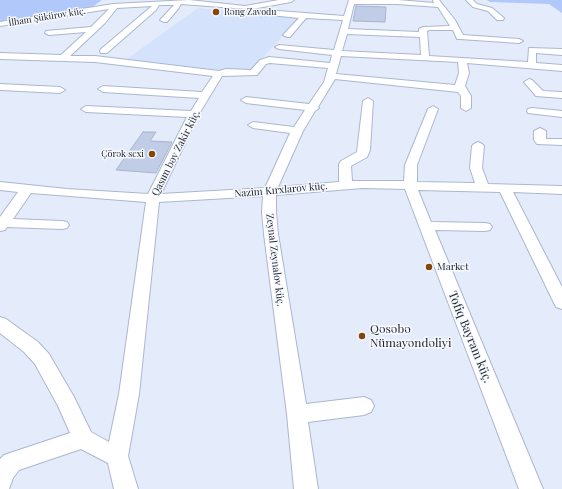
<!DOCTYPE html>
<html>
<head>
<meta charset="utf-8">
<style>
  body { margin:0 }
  canvas { display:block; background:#e4ecfb }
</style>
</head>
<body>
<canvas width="562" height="489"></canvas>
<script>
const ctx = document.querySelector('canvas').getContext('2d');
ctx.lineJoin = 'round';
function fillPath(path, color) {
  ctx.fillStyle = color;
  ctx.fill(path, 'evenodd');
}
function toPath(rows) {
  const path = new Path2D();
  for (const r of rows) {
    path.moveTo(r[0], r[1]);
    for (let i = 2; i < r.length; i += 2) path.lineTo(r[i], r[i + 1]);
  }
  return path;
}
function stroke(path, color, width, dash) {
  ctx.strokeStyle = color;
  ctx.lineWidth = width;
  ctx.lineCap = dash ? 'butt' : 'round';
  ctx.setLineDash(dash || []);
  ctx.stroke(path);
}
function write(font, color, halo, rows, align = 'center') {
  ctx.font = font + ' "Playfair Display",serif';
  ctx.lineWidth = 3;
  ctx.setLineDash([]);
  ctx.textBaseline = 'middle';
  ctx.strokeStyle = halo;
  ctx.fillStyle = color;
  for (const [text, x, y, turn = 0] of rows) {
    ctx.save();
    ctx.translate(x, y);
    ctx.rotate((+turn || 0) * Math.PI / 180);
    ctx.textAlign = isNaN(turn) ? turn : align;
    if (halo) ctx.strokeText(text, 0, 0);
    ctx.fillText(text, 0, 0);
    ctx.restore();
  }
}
fillPath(toPath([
  [198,8,299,18,250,72,225,69,218,72,124,61]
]), '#d5e2fc');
fillPath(toPath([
  [0,0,102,0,88,10,0,22],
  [487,0,562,0,562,13,549,4,490,2]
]), '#b1c8fb');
const building = toPath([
  [356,6,386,7,385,22,353,21,356,6],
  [143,132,156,132,150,141,172,142,156,173,116,170,143,132]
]);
fillPath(building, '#c1cde7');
stroke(building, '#a8b4cd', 1);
const minor = toPath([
  [189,0,245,6,279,0,294,0,291,2,252,9,344,16,349,0,398,0,434,3,433,0,439,0,455,20,463,35,519,39,523,41,519,43,460,39,457,39,453,30,429,30,427,31,429,56,528,62,529,48,562,49,562,55,536,53,536,63,562,65,562,71,467,63,469,73,465,86,471,96,471,108,466,111,461,108,461,96,458,92,335,79,318,107,319,108,315,111,303,131,278,187,339,182,339,164,341,161,357,152,363,101,368,98,373,101,370,150,367,157,351,166,352,181,404,181,405,165,428,109,433,106,438,109,417,165,417,182,475,183,470,168,472,146,474,144,478,142,482,144,484,146,482,168,488,184,562,186,562,194,513,192,562,287,562,309,556,307,554,303,500,192,418,190,431,222,485,223,490,224,492,227,490,230,485,231,435,230,543,489,519,489,405,189,363,188,276,195,276,212,278,234,306,404,364,397,371,400,374,406,371,412,364,415,308,422,318,489,294,489,287,414,264,234,262,212,263,196,159,202,139,394,128,456,138,489,114,489,108,463,81,449,19,470,13,478,9,489,0,489,0,459,4,455,70,433,58,406,35,364,24,352,0,333,0,317,6,319,38,342,49,354,74,397,91,432,109,442,119,394,146,202,31,193,13,219,62,221,67,222,69,225,67,228,62,229,7,227,5,230,0,231,0,217,18,192,0,190,0,182,67,189,148,194,187,117,86,112,81,109,86,106,191,111,199,98,103,92,98,89,103,86,202,92,213,76,95,62,0,59,0,53,61,55,86,32,49,35,45,33,46,31,91,27,109,9,0,26,0,22,113,4,189,0],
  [181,4,248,9,247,11,251,13,299,18,283,35,287,37,290,37,306,18,343,20,334,50,279,45,275,47,279,49,332,55,330,63,269,57,260,60,251,70,226,69,219,71,95,56,70,56,105,23,117,8,152,6,101,49,100,51,101,53,107,53,156,10,159,5,174,5,160,20,164,22,167,22,178,9,181,4],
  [354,4,397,4,438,7,450,26,423,27,419,29,419,32,348,29,354,4],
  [347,34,420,37,421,55,342,51,347,34],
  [341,56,458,62,459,73,455,85,336,74,341,56],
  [270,63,328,68,324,82,309,104,246,97,241,100,246,103,305,110,294,127,253,122,248,125,253,128,290,133,265,188,161,194,199,114,222,76,257,75,266,64,270,63],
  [466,0,473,0,477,4,492,8,504,18,503,20,497,20,488,11,473,7,466,0],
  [529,79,532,80,543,91,562,92,562,98,536,96,524,82,529,79],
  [0,84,60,87,65,90,60,93,0,90,0,84],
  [532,108,562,111,562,117,528,113,527,111,528,109,532,108],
  [540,128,546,131,546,139,562,139,562,145,537,144,534,140,534,131,540,128]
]);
stroke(minor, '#abb7d0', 2);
fillPath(minor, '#fff');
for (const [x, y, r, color] of [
  [216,12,4,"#85460c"],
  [152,154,4,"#85460c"],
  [429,267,4,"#85460c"],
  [362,336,4,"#85460c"]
]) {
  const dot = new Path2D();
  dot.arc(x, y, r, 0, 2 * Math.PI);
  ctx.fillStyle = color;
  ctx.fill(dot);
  stroke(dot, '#f6f9fe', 1.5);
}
write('9px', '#21262f', '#f6f9fe', [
  ["Rəng Zavodu",224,12],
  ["Çörək sexi",144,154,"right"]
], 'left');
write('9px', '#21262f', '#f6f9fe', [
  ["İlham Şükürov küç.",47,17,-9]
]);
write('10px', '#21262f', '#f6f9fe', [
  ["Qasım bəy Zakir küç.",176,153,-63],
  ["Nazim Kırxlarov küç.",281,190,-5],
  ["Zeynal Zeynalov küç.",275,260,83]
]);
write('10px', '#21262f', '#f6f9fe', [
  ["Market",437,267]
], 'left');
write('12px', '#21262f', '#f6f9fe', [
  ["Qəsəbə",370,329],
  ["Nümayəndəliyi",370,343]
], 'left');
write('12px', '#21262f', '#f6f9fe', [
  ["Tofiq Bayram küç.",470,337,68]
]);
</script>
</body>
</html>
